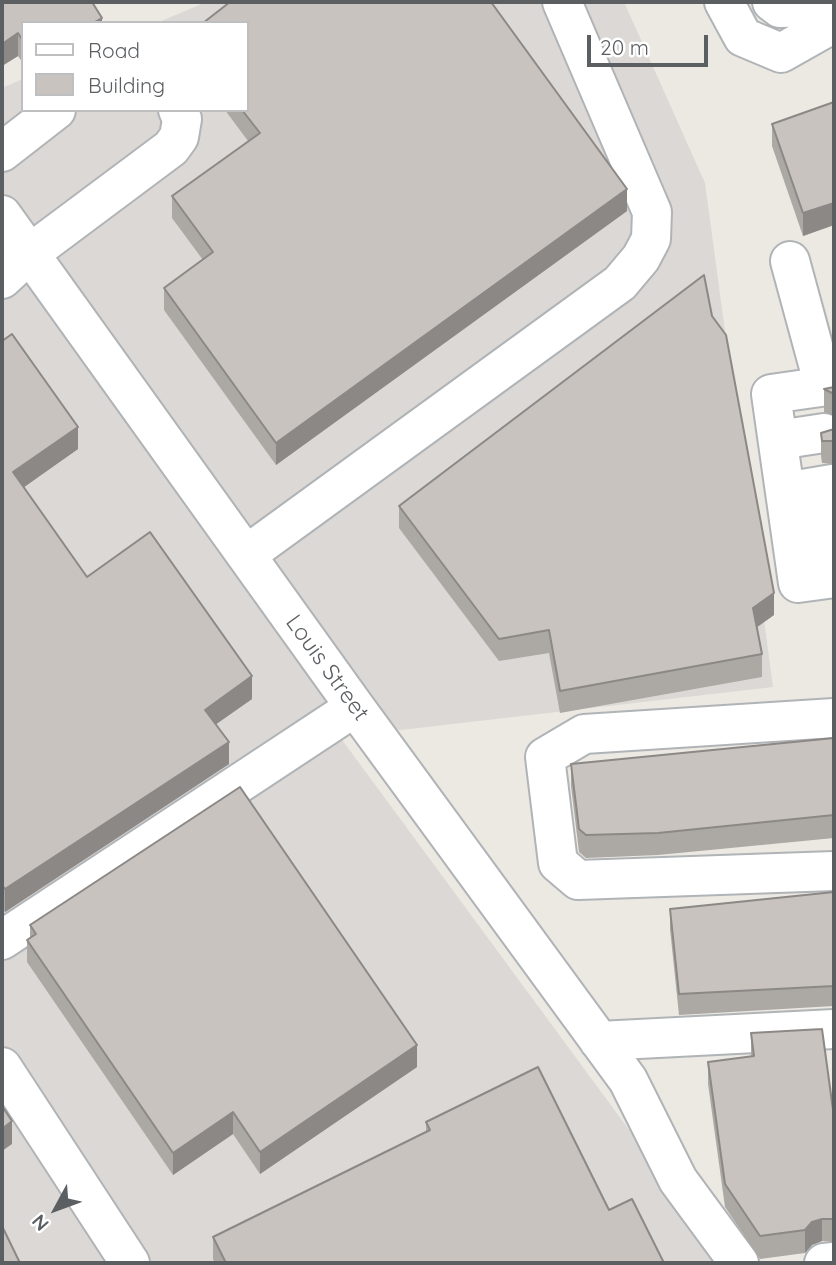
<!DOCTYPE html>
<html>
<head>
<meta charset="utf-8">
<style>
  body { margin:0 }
  #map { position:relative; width:836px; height:1265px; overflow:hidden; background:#ece8e2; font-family:Quicksand,sans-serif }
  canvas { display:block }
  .frame { position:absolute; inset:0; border:4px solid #5b5f62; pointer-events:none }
  .legend { position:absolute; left:21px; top:21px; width:228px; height:91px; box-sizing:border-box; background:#fff; border:2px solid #bdbfc0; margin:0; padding:9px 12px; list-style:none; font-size:21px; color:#5b5f62 }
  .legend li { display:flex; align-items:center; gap:14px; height:35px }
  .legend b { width:35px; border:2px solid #bdbfc0 }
  .north { position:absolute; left:21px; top:1174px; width:70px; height:70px; -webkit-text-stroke:5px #fff; paint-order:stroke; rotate:229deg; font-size:19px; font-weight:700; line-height:28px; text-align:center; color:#5b5f62 }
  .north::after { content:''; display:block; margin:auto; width:24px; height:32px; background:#5b5f62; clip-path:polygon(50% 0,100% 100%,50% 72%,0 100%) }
  .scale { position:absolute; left:587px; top:35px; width:121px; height:32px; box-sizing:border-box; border:4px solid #5b5f62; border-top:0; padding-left:9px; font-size:21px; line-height:24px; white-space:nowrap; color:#5b5f62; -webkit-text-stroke:5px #fff; paint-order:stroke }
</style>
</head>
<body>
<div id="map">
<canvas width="836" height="1265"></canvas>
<div class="frame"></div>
<ul class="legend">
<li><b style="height:9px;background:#fff"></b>Road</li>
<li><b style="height:19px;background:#c8c3bf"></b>Building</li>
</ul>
<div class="north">N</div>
<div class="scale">20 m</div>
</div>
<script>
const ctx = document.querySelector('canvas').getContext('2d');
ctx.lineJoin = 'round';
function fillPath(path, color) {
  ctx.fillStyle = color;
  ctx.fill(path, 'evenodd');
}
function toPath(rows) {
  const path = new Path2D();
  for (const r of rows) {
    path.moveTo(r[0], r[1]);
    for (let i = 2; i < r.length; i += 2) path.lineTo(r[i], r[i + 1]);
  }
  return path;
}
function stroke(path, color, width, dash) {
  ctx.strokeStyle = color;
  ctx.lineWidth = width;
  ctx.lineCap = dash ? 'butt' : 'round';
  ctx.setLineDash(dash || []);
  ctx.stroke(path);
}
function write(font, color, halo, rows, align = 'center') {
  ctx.font = font + ' Quicksand,sans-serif';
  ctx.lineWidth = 7;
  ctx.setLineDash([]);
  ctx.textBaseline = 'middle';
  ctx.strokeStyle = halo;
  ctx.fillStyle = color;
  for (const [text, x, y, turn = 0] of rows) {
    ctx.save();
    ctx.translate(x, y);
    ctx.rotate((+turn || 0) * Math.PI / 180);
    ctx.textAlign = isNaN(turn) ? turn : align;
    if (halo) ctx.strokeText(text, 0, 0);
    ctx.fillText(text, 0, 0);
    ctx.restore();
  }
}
fillPath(toPath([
  [206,2,624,2,705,183,773,687,340,737,727,1263,2,1263,2,88,23,79,23,110,247,110,247,23,157,23]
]), '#dbd8d5');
const minor = toPath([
  [724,2,743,37,781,53,834,23],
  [772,2,780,8,811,7,819,2],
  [2,152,56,110],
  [2,215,355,707,628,1080,678,1180,739,1263],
  [790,261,824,386],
  [2,279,29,254,171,148,179,137,182,119,178,110],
  [834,385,771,394,798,583,834,578],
  [778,440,824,433],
  [785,492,832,484],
  [789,519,834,513],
  [794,551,834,545],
  [246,555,620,283,641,258,651,239,652,212,562,2],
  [834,718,584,734,545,757,558,863,578,880,834,871],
  [2,940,355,707],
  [599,1041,834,1029],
  [2,1067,130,1263],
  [824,1263,834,1262]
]);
stroke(minor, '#b0b4b7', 42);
stroke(minor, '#fff', 38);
fillPath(toPath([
  [2,2,102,23,23,23,23,63,18,56,2,66],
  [834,102,834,225,803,236,772,146,772,124],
  [225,110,247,110,627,211,276,465,164,310,164,288,203,260,172,218,172,196,248,141],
  [712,316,774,615,757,627,762,654,762,677,560,713,549,653,499,661,399,528,399,506],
  [2,341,78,449,23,487,87,577,252,699,216,724,229,764,5,912,2,908],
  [834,387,834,416,824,412,824,389],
  [834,429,834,464,822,463,821,456,821,433],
  [834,738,834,838,658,855,586,858,579,852,571,786,571,764],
  [834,892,834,1006,679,1015,670,929,670,909],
  [30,925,417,1067,260,1174,233,1134,173,1175,27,962,27,940,30,938],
  [751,1033,834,1117,834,1242,822,1241,812,1245,805,1253,760,1259,725,1207,708,1084,708,1062,751,1057],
  [426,1122,609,1210,664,1263,215,1263,213,1259,213,1237,426,1132]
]), '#aca8a4');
fillPath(toPath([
  [102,18,102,23,93,23],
  [18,33,18,56,2,66,2,44],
  [627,189,627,211,276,465,276,443],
  [834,203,834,225,803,236,803,213],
  [78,427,78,449,13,495,13,472],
  [774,593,774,615,753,630,753,608],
  [252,676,252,699,205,732,205,710],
  [229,742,229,764,5,912,5,889],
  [417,1045,417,1067,260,1174,260,1152],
  [233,1112,233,1134,173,1175,173,1153],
  [12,1121,12,1144,2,1151,2,1129],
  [822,1219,822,1241,812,1245,805,1253,805,1230,812,1222]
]), '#8c8886');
const building = toPath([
  [2,2,92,2,102,18,93,23,23,23,23,41,18,33,2,44,2,2],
  [230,2,491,2,627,189,276,443,164,288,213,252,172,196,260,133,242,110,247,110,247,23,203,23,230,2],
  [834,102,834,203,803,213,772,124,834,102],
  [704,275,712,316,726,335,774,593,753,608,762,654,560,691,549,630,499,639,399,506,704,275],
  [12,334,78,427,13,472,87,577,150,532,252,676,205,710,229,742,5,889,2,885,2,341,12,334],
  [834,387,834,394,824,389,834,387],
  [834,429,834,441,822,441,821,433,834,429],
  [834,738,834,815,658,833,586,835,579,829,571,764,834,738],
  [240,787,417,1045,260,1152,233,1112,173,1153,27,940,36,934,30,925,240,787],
  [834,892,834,986,679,994,670,909,834,892],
  [822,1029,834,1117,834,1219,822,1219,812,1222,805,1230,760,1236,725,1184,708,1062,754,1056,751,1033,822,1029],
  [538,1067,609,1210,632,1199,664,1263,226,1263,213,1237,430,1130,426,1122,538,1067],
  [2,1106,12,1121,2,1129,2,1106],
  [2,1226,20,1263,2,1263,2,1226]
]);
fillPath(building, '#c8c3bf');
stroke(building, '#8c8886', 2);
write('23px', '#5b5f62', '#fff', [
  ["Louis Street",327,668,54]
]);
</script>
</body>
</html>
